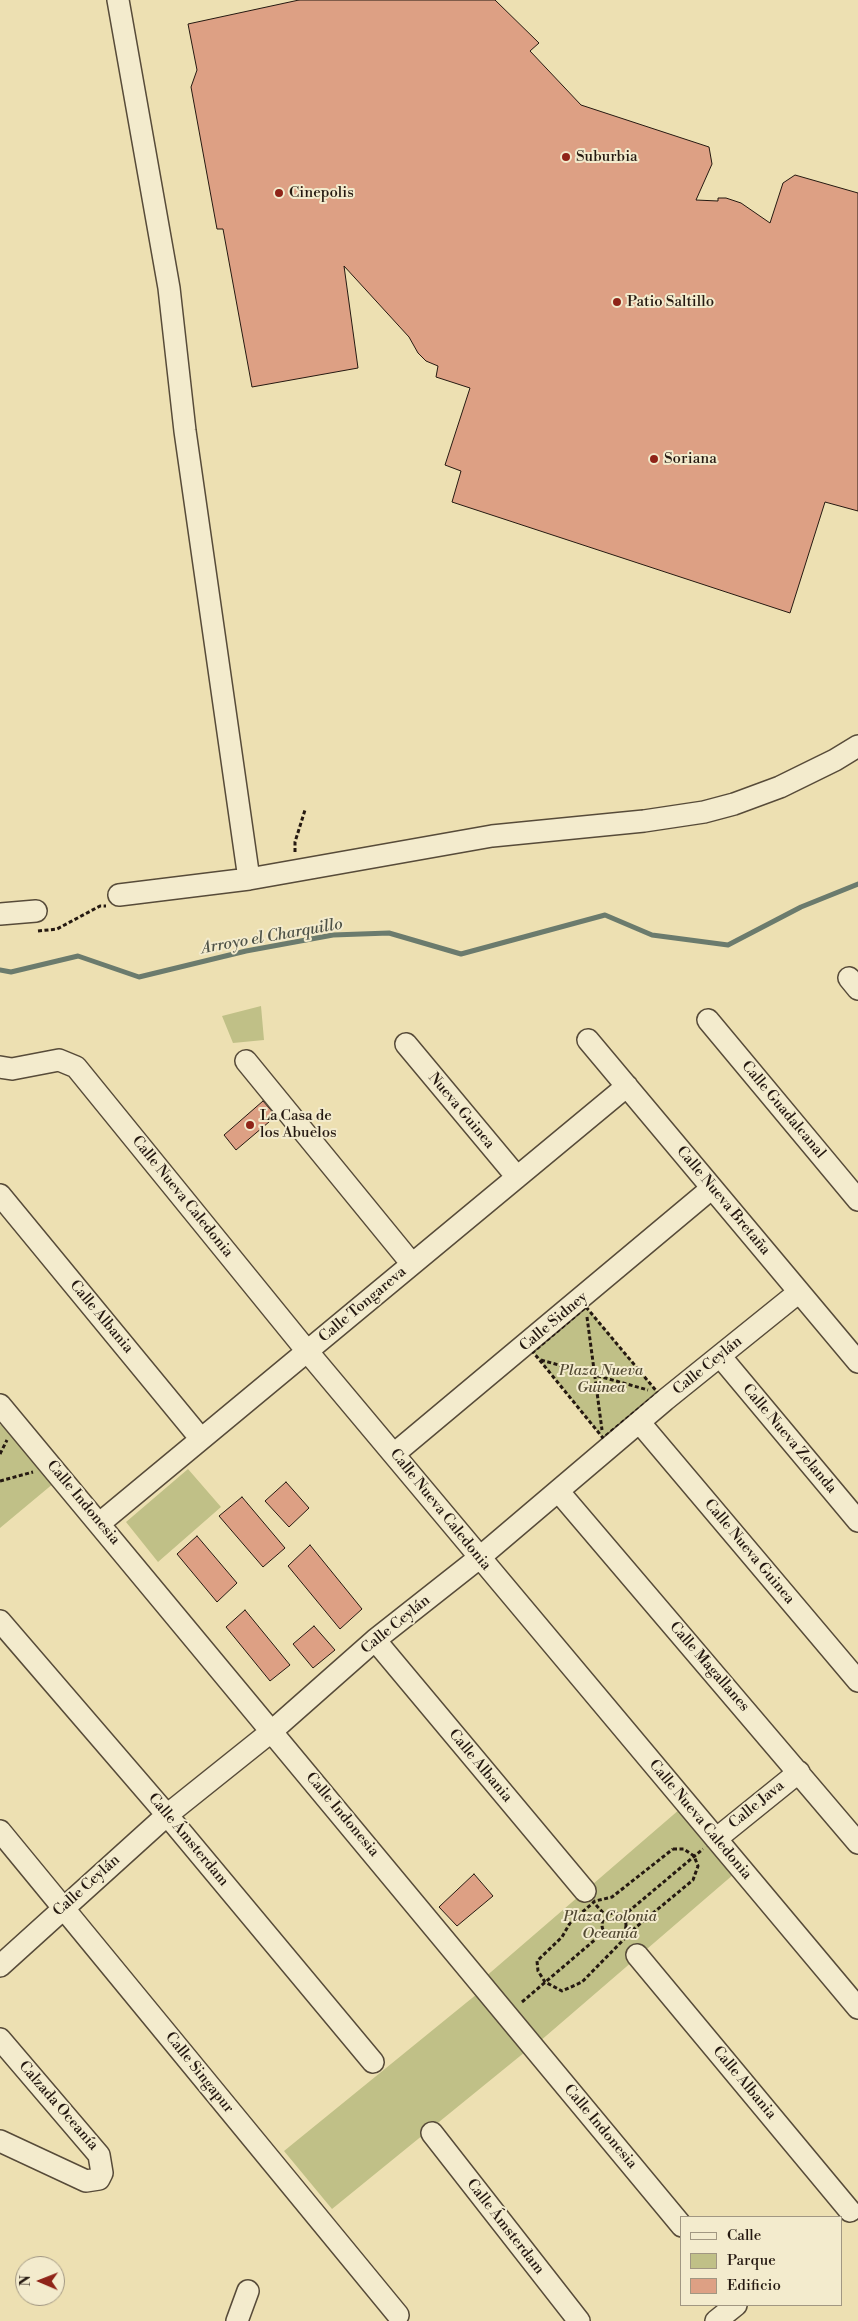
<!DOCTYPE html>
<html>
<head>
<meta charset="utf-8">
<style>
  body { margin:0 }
  #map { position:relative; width:858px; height:2321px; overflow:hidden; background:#ede0b2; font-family:"Libre Bodoni",serif }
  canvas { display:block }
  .legend { position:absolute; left:680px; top:2216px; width:162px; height:90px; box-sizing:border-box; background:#f3ebcd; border:1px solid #a19782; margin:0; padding:6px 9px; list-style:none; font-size:15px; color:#251911 }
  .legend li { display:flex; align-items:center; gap:10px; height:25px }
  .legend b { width:25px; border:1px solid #a19782 }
  .north { position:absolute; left:15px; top:2256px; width:50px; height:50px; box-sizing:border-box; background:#f3ebcd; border:1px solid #a19782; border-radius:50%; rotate:271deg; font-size:14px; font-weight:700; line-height:20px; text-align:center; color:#251911 }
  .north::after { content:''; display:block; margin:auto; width:18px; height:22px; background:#8f2418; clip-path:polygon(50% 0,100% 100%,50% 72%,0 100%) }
</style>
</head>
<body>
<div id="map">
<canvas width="858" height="2321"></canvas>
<ul class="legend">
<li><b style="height:6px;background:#f3ebcd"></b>Calle</li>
<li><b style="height:14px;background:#c0c087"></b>Parque</li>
<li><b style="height:14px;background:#dda084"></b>Edificio</li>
</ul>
<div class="north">N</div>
</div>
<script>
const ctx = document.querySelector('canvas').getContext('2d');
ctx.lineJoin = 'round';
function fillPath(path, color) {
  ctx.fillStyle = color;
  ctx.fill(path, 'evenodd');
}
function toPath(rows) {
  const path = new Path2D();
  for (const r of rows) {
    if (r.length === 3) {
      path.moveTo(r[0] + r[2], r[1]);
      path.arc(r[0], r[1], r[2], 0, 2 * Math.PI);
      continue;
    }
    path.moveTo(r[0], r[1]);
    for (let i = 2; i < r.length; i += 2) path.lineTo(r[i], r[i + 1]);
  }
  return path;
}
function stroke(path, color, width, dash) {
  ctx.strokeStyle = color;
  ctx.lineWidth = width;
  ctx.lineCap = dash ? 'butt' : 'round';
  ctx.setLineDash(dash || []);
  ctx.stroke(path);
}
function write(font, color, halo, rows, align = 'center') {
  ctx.font = font + ' "Libre Bodoni",serif';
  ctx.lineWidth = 4;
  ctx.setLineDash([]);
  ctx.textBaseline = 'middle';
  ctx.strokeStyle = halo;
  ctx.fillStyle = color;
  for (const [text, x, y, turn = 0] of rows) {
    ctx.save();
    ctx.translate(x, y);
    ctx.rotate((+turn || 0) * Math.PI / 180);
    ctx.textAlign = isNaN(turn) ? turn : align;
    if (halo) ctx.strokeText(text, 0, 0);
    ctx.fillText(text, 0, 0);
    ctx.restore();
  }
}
fillPath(toPath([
  [261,1006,264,1040,233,1043,222,1016],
  [583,1303,658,1393,603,1438,530,1348],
  [4,1422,54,1483,0,1528,0,1425],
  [188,1469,221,1507,158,1562,126,1522],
  [680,1809,734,1874,539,2042,484,1978],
  [477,1994,525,2052,332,2209,284,2151]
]), '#c0c087');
stroke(toPath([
  [0,970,11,972,78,956,139,977,246,951,333,935,389,933,461,954,605,915,652,935,728,945,801,907,858,884]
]), '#6b7b6d', 5);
const building = toPath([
  [299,0,495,0,539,43,530,51,581,105,709,147,712,164,696,200,718,201,718,198,726,198,741,203,770,223,783,183,795,175,858,193,858,511,825,502,790,613,452,502,461,471,445,465,470,388,436,377,438,366,426,361,418,353,409,337,344,266,358,368,252,387,223,229,217,229,191,87,197,70,188,24,299,0],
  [263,1101,276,1116,236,1150,224,1135,263,1101],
  [286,1482,309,1508,289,1527,265,1501,286,1482],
  [242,1497,285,1548,263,1567,219,1516,242,1497],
  [197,1536,237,1583,217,1602,177,1554,197,1536],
  [310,1545,362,1609,340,1629,288,1566,310,1545],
  [245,1610,290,1665,270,1681,226,1627,245,1610],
  [314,1626,335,1650,313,1668,293,1644,314,1626],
  [474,1874,493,1896,457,1926,439,1907,474,1874]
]);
fillPath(building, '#dda084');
stroke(building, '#251911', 1);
const minor = toPath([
  [118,0,169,288,185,431,249,879],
  [119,895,249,879,492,836,644,821,704,812,734,804,780,787,835,760,858,746],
  [0,914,36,911],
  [849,978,858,989],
  [708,1020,858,1200],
  [588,1040,858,1362],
  [406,1044,517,1177],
  [246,1061,412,1264],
  [0,1067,12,1069,59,1060,76,1067,307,1351,858,2008],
  [0,1195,201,1439],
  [720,1356,858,1521],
  [0,1405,682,2226],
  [640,1423,858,1681],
  [394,1454,712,1188],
  [559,1492,858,1843],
  [100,1523,627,1086],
  [0,1621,167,1815,373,2062],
  [375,1640,585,1891],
  [0,1831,398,2315],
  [716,1839,799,1772],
  [637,1955,850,2211],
  [0,1966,167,1815,272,1731,375,1640,479,1558,665,1400,799,1292],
  [0,2039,99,2155,102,2173,99,2179,86,2181,0,2141],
  [432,2133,579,2321],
  [237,2321,248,2291],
  [716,2321,736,2305]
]);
stroke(minor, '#574b39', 24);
stroke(toPath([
  [295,852,295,842,305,810],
  [38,931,57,929,100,906,106,906],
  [586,1307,658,1393,603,1438,533,1352,586,1307],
  [587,1317,602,1430],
  [541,1360,648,1390],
  [0,1454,7,1440],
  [0,1481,33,1472],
  [673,1849,684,1849,694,1856,698,1866,693,1880,635,1928,582,1982,562,1991,545,1982,538,1971,537,1961,562,1937,570,1923,595,1901,612,1897,673,1849],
  [596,1905,606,1916],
  [614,1925,12],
  [623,1916,703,1849],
  [522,2002,604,1932]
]), '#251911', 3, [4, 2.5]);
stroke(minor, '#f3ebcd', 21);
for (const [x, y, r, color] of [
  [566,157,5,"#8f2418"],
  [279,193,5,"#8f2418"],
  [617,302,5,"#8f2418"],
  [654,459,5,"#8f2418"],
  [250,1125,5,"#8f2418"]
]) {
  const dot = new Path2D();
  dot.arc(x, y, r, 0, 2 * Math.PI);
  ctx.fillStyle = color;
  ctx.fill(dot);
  stroke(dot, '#f3ebcd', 2);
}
write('15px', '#251911', '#f3ebcd', [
  ["Suburbia",576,157],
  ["Cinepolis",289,193],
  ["Patio Saltillo",627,302],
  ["Soriana",664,459],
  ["La Casa de",260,1116],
  ["los Abuelos",260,1133]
], 'left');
write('15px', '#251911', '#f3ebcd', [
  ["Calle Guadalcanal",783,1110,50],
  ["Nueva Guinea",461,1111,50],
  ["Calle Nueva Caledonia",182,1197,51],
  ["Calle Nueva Bretaña",723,1201,50],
  ["Calle Tongareva",363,1305,-40],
  ["Calle Albania",101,1317,50],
  ["Calle Sidney",554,1322,-40],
  ["Calle Ceylán",708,1366,-39],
  ["Calle Nueva Zelanda",789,1439,50],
  ["Calle Indonesia",83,1503,50],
  ["Calle Nueva Caledonia",440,1510,51],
  ["Calle Nueva Guinea",749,1552,50],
  ["Calle Ceylán",396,1625,-39],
  ["Calle Magallanes",709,1667,49],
  ["Calle Albania",480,1766,50],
  ["Calle Java",757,1805,-39],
  ["Calle Indonesia",342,1815,50],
  ["Calle Nueva Caledonia",700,1820,50],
  ["Calle Ámsterdam",188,1840,50],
  ["Calle Ceylán",87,1886,-42],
  ["Calle Singapur",199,2073,51],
  ["Calle Albania",744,2083,50],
  ["Calzada Oceanía",58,2106,49],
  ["Calle Indonesia",600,2127,50],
  ["Calle Ámsterdam",505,2227,52]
]);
write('italic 15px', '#544b34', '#f3ebcd', [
  ["Plaza Nueva",601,1371],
  ["Guinea",601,1388],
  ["Plaza Colonia",610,1917],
  ["Oceanía",610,1934]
]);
write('italic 16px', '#4e5247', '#f3ebcd', [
  ["Arroyo el Charquillo",272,937,-10]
]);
</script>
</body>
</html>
